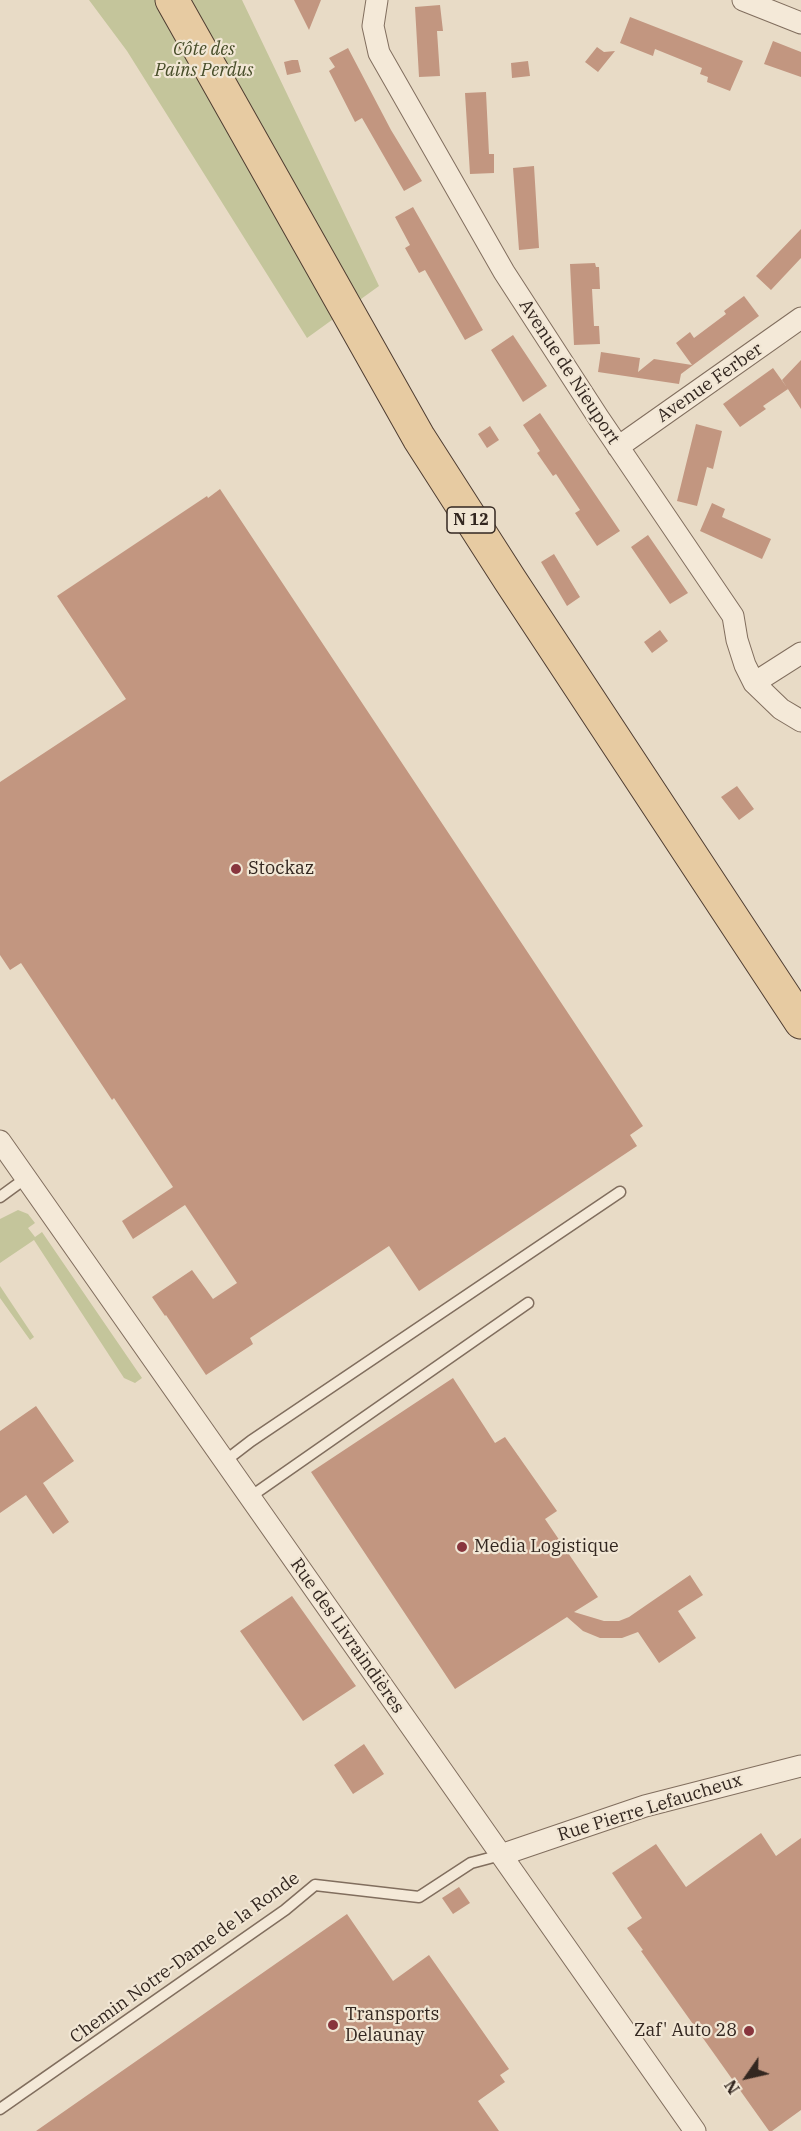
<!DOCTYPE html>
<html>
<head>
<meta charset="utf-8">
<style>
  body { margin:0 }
  #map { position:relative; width:801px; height:2131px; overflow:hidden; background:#e8dbc6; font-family:"IBM Plex Serif",serif }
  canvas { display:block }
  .north { position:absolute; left:717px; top:2047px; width:60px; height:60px; -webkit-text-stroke:4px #f1e6d4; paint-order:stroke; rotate:236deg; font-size:16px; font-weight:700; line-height:24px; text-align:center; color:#332720 }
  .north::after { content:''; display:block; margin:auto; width:21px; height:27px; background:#332720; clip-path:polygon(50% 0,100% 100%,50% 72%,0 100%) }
</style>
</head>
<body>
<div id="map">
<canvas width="801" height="2131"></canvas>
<div class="north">N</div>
</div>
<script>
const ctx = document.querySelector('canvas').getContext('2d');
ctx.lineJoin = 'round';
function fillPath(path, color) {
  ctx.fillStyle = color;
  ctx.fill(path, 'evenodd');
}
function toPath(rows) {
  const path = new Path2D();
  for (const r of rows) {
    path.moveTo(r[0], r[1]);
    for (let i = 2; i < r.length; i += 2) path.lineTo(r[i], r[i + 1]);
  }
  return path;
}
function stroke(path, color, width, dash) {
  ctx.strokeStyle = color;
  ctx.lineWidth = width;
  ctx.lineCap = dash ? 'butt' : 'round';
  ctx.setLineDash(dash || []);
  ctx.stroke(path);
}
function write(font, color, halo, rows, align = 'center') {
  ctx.font = font + ' "IBM Plex Serif",serif';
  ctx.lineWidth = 4.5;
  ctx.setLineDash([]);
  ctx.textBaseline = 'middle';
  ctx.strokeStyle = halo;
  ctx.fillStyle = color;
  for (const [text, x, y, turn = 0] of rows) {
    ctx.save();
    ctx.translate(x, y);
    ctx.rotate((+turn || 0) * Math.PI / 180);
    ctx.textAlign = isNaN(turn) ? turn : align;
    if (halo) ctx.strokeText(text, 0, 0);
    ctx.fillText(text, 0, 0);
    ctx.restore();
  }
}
fillPath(toPath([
  [89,0,242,0,379,286,307,338,127,51],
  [18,1210,28,1214,35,1223,28,1228,35,1237,42,1232,142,1378,135,1383,124,1378,34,1240,0,1263,0,1219],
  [0,1286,34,1337,30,1340,0,1298]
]), '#c4c59b');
fillPath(toPath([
  [294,0,321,0,309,30],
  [440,5,443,31,437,31,440,76,419,77,415,7],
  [630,17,743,61,730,91,707,82,708,77,700,74,702,68,655,49,653,56,620,43],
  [773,41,801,52,801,77,764,64],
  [597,47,604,52,615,51,598,72,585,62],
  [348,48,391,130,422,181,404,191,362,118,355,122,329,71,335,67,329,58],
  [292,60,298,60,301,72,287,75,284,62],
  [528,61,530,76,512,78,511,63],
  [486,92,489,154,494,154,494,173,470,174,465,93],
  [534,166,539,248,519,250,513,168],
  [413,207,483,330,465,340,425,270,419,273,405,248,410,245,395,217],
  [801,229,801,258,771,290,756,276],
  [595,263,596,267,599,267,600,289,592,289,594,326,599,326,600,344,574,345,570,264],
  [744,296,759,316,681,374,679,384,598,372,601,352,640,358,638,372,654,359,692,365,676,343,690,332,694,338,726,314,724,311],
  [513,335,547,386,523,402,491,350],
  [801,360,801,409,782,380],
  [773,368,788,389,763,406,766,409,740,427,723,404],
  [540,413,620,531,597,546,575,513,580,510,556,474,553,476,537,453,540,451,523,425],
  [696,424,722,431,713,469,707,467,697,506,677,501],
  [490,426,499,440,487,448,478,434],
  [220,489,643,1126,630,1135,637,1146,419,1291,389,1246,250,1338,253,1344,206,1375,166,1315,165,1316,152,1297,192,1270,213,1299,237,1283,185,1205,133,1239,122,1221,173,1187,114,1098,112,1100,21,963,10,970,0,955,0,782,126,699,57,596,207,496,208,498],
  [712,503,725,509,722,517,771,539,762,559,700,531],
  [648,535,688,593,670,604,631,547],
  [554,554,580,597,567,606,541,562],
  [660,630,668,641,652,653,644,642],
  [737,786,754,809,739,820,721,797],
  [453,1378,495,1443,505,1437,557,1511,545,1519,598,1597,574,1612,604,1621,619,1621,629,1617,690,1575,703,1595,678,1611,696,1638,659,1663,638,1632,622,1638,600,1638,583,1631,567,1617,455,1689,311,1472],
  [36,1406,74,1461,43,1483,69,1522,53,1534,26,1495,0,1513,0,1431],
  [292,1596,356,1686,303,1721,240,1631],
  [364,1744,384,1774,353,1794,334,1765],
  [761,1833,776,1856,801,1838,801,2110,772,2131,769,2131,641,1951,643,1950,627,1928,642,1918,612,1873,656,1844,686,1887],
  [459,1887,470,1903,453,1914,442,1898],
  [347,1914,393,1981,429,1955,509,2069,500,2075,505,2082,478,2101,499,2131,36,2131]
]), '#c29680');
const service = toPath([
  [0,1197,26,1178],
  [225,1461,251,1441,620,1192],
  [250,1497,528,1303],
  [0,2109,285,1910,315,1885,419,1897,471,1863,501,1855]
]);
const minor = toPath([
  [377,0,373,26,379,53,504,272,598,417,733,616,737,640,745,665,754,683,781,709,801,721],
  [743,0,801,23],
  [618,447,801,318],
  [754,683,801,653],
  [0,1141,695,2131],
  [501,1855,645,1806,801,1766]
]);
const primary = toPath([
  [172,0,419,438,510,580,801,1022]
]);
stroke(service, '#816e5e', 13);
stroke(minor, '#816e5e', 23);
stroke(primary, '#4f3d31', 35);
stroke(service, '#f4e9d8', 10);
stroke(minor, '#f4e9d8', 21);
stroke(primary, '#e7cba2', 33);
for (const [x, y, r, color] of [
  [236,869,6,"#88353d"],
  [462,1547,6,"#88353d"],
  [333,2025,6,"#88353d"],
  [749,2031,6,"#88353d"]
]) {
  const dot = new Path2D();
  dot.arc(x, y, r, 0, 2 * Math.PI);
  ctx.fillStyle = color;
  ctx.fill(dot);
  stroke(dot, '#f1e6d4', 2);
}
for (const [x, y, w] of [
  [471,520,48]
]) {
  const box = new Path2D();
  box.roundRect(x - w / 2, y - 13, w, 26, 4.5);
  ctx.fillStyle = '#f1e6d4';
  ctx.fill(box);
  stroke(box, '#332720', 1.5);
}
write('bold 16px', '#332720', null, [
  ["N 12",471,520]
]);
write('italic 18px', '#474d29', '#f1e6d4', [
  ["Côte des",204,50],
  ["Pains Perdus",204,71]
]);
write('18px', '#332720', '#f1e6d4', [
  ["Avenue de Nieuport",569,372,57],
  ["Avenue Ferber",710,383,-35],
  ["Rue des Livraindières",347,1636,55],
  ["Rue Pierre Lefaucheux",650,1808,-17],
  ["Chemin Notre-Dame de la Ronde",185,1958,-36]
]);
write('18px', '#332720', '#f1e6d4', [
  ["Stockaz",248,869],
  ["Media Logistique",474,1547],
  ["Transports",345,2015],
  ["Delaunay",345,2036],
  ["Zaf' Auto 28",737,2031,"right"]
], 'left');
</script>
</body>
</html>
